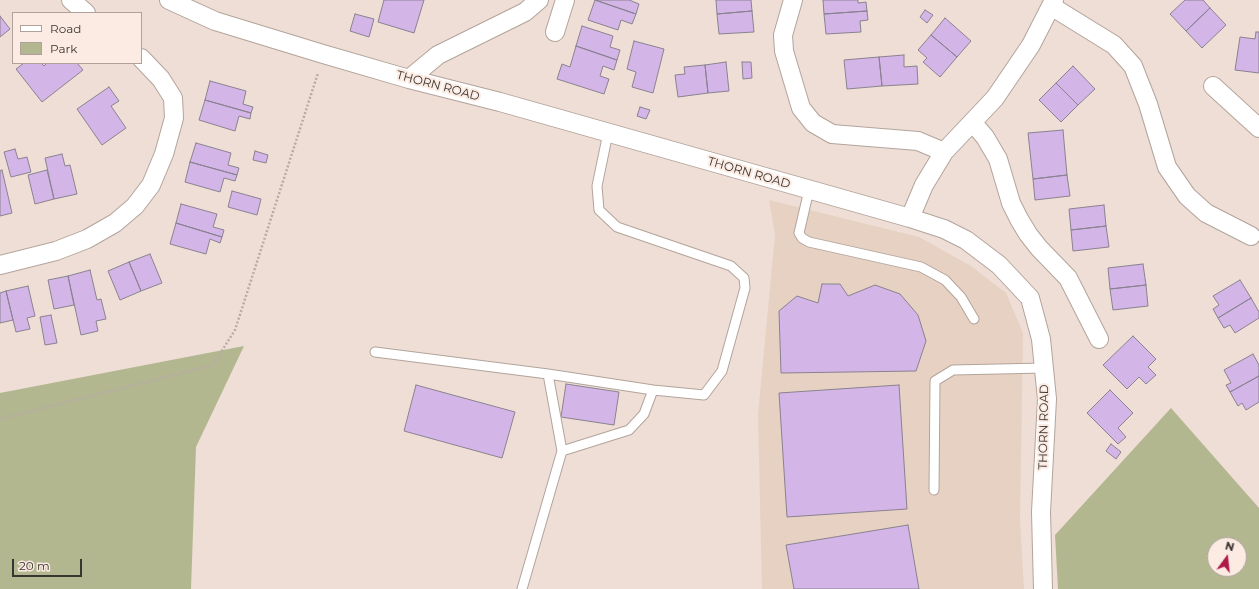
<!DOCTYPE html>
<html>
<head>
<meta charset="utf-8">
<style>
  body { margin:0 }
  #map { position:relative; width:1259px; height:589px; overflow:hidden; background:#eeded5; font-family:Montserrat,sans-serif }
  canvas { display:block }
  .legend { position:absolute; left:12px; top:12px; width:130px; height:52px; box-sizing:border-box; background:#fbebe2; border:1px solid #aea29b; margin:0; padding:5px 7px; list-style:none; font-size:12px; color:#3b3531 }
  .legend li { display:flex; align-items:center; gap:8px; height:20px }
  .legend b { width:20px; border:1px solid #aea29b }
  .north { position:absolute; left:1207px; top:537px; width:40px; height:40px; box-sizing:border-box; background:#fbebe2; border:1px solid #aea29b; border-radius:50%; rotate:15deg; font-size:11px; font-weight:700; line-height:16px; text-align:center; color:#3b3531 }
  .north::after { content:''; display:block; margin:auto; width:14px; height:18px; background:#ae1b4b; clip-path:polygon(50% 0,100% 100%,50% 72%,0 100%) }
  .scale { position:absolute; left:12px; top:559px; width:70px; height:18px; box-sizing:border-box; border:2px solid #3b3531; border-top:0; padding-left:5px; font-size:12px; line-height:14px; white-space:nowrap; color:#3b3531; -webkit-text-stroke:3px #fbebe2; paint-order:stroke }
</style>
</head>
<body>
<div id="map">
<canvas width="1259" height="589"></canvas>
<ul class="legend">
<li><b style="height:5px;background:#fff"></b>Road</li>
<li><b style="height:11px;background:#b3b790"></b>Park</li>
</ul>
<div class="north">N</div>
<div class="scale">20 m</div>
</div>
<script>
const ctx = document.querySelector('canvas').getContext('2d');
ctx.lineJoin = 'round';
function fillPath(path, color) {
  ctx.fillStyle = color;
  ctx.fill(path, 'evenodd');
}
function toPath(rows) {
  const path = new Path2D();
  for (const r of rows) {
    path.moveTo(r[0], r[1]);
    for (let i = 2; i < r.length; i += 2) path.lineTo(r[i], r[i + 1]);
  }
  return path;
}
function stroke(path, color, width, dash) {
  ctx.strokeStyle = color;
  ctx.lineWidth = width;
  ctx.lineCap = dash ? 'butt' : 'round';
  ctx.setLineDash(dash || []);
  ctx.stroke(path);
}
function write(font, color, halo, rows, align = 'center') {
  ctx.font = font + ' Montserrat,sans-serif';
  ctx.lineWidth = 4;
  ctx.setLineDash([]);
  ctx.textBaseline = 'middle';
  ctx.strokeStyle = halo;
  ctx.fillStyle = color;
  for (const [text, x, y, turn = 0] of rows) {
    ctx.save();
    ctx.translate(x, y);
    ctx.rotate((+turn || 0) * Math.PI / 180);
    ctx.textAlign = isNaN(turn) ? turn : align;
    if (halo) ctx.strokeText(text, 0, 0);
    ctx.fillText(text, 0, 0);
    ctx.restore();
  }
}
fillPath(toPath([
  [769,200,919,237,971,266,1006,293,1023,333,1020,521,1024,589,762,589,758,415,775,235]
]), '#e7d1c3');
fillPath(toPath([
  [244,346,196,447,191,589,0,589,0,393],
  [1171,408,1259,508,1259,589,1058,589,1055,535],
  [1215,545,1239,545,1239,569,1215,569]
]), '#b3b790');
const building = toPath([
  [384,0,424,0,414,33,378,22,384,0],
  [595,0,636,14,632,24,621,20,618,30,588,20,595,0],
  [595,0,629,0,639,4,636,14,595,0],
  [716,0,751,0,752,11,717,14,716,0],
  [823,0,858,0,858,3,866,2,867,11,824,14,823,0],
  [1185,0,1203,0,1210,8,1186,31,1170,14,1185,0],
  [1210,8,1226,25,1202,48,1186,31,1210,8],
  [925,10,933,15,927,23,920,17,925,10],
  [752,11,754,32,719,34,717,14,752,11],
  [867,11,868,20,860,21,861,32,826,34,824,14,867,11],
  [355,14,374,19,369,37,350,31,355,14],
  [0,16,10,29,0,37,0,16],
  [945,18,971,41,957,57,931,35,945,18],
  [582,26,613,36,610,47,620,50,617,60,576,46,582,26],
  [1256,32,1259,32,1259,73,1235,70,1240,37,1255,39,1256,32],
  [931,35,957,57,940,77,923,62,927,58,918,50,931,35],
  [634,41,664,49,653,93,632,87,636,72,627,69,634,41],
  [576,46,617,60,614,70,603,66,600,76,609,79,604,94,557,79,562,64,570,67,576,46],
  [904,55,904,67,917,66,918,84,882,86,879,57,904,55],
  [879,57,882,86,847,89,844,60,879,57],
  [726,62,729,91,708,93,705,65,726,62],
  [742,62,751,62,752,78,743,79,742,62],
  [24,63,41,63,44,66,47,63,77,63,83,70,42,102,16,69,24,63],
  [705,65,708,93,678,97,675,75,685,74,684,67,705,65],
  [1073,66,1095,89,1078,105,1056,83,1073,66],
  [210,81,246,91,243,104,253,107,251,113,205,100,210,81],
  [1056,83,1078,105,1061,122,1039,100,1056,83],
  [109,87,119,101,111,106,126,128,102,145,77,109,109,87],
  [205,100,251,113,250,119,239,116,235,131,199,120,205,100],
  [640,107,650,110,646,119,637,116,640,107],
  [1063,130,1067,175,1033,179,1028,133,1063,130],
  [196,143,231,153,228,165,239,168,237,175,190,162,196,143],
  [15,149,18,159,27,157,31,172,11,177,4,152,15,149],
  [255,151,268,155,266,163,253,160,255,151],
  [62,154,65,166,70,165,77,194,54,199,45,158,62,154],
  [190,162,237,175,235,181,224,178,220,192,185,182,190,162],
  [2,170,12,213,0,216,0,171,2,170],
  [47,170,54,199,35,204,28,175,47,170],
  [1067,175,1070,196,1035,200,1033,179,1067,175],
  [232,191,261,199,257,215,228,207,232,191],
  [181,204,217,214,213,227,224,230,222,237,176,223,181,204],
  [1104,205,1106,226,1071,230,1069,209,1104,205],
  [176,223,222,237,220,243,210,239,206,254,170,244,176,223],
  [1106,226,1109,247,1073,251,1071,230,1106,226],
  [150,254,162,283,141,291,129,262,150,254],
  [129,262,141,291,120,300,108,271,129,262],
  [1143,264,1146,285,1110,289,1108,268,1143,264],
  [90,270,97,300,101,299,106,319,96,321,98,331,81,335,68,276,90,270],
  [68,276,74,305,54,309,48,280,68,276],
  [1240,280,1251,298,1218,318,1213,309,1219,305,1213,296,1240,280],
  [822,284,840,284,848,296,875,285,900,294,918,315,926,341,916,371,781,373,779,311,797,296,818,303,822,284],
  [1146,285,1148,306,1113,310,1110,289,1146,285],
  [28,286,35,316,27,318,30,329,16,332,6,291,28,286],
  [6,291,13,320,0,323,0,293,6,291],
  [1251,298,1259,312,1259,318,1235,333,1230,325,1224,328,1218,318,1251,298],
  [51,315,57,343,45,345,40,317,51,315],
  [1133,336,1156,359,1148,367,1156,375,1146,384,1139,377,1127,389,1103,365,1133,336],
  [1253,354,1259,365,1259,376,1230,392,1226,385,1231,383,1224,370,1253,354],
  [1259,376,1259,402,1246,410,1242,403,1238,406,1230,392,1259,376],
  [566,384,619,392,614,425,561,417,566,384],
  [416,385,515,412,502,458,404,431,416,385],
  [899,385,907,509,787,517,779,393,899,385],
  [1110,390,1133,413,1118,428,1126,437,1118,444,1087,413,1110,390],
  [1111,444,1121,452,1116,459,1106,451,1111,444],
  [908,525,919,589,794,589,786,545,908,525]
]);
fillPath(building, '#d4b5e8');
stroke(building, '#89828f', 1);
const service = toPath([
  [809,190,799,233,802,238,809,242,921,267,945,280,961,297,974,319],
  [375,352,548,374,653,390,704,395,722,371,745,288,744,278,731,266,617,227,599,210,597,186,608,133],
  [562,451,629,430,644,414,653,390],
  [934,490,935,381,953,370,1044,368],
  [522,589,562,451,548,374]
]);
const minor = toPath([
  [71,0,86,13],
  [169,0,215,21,323,54,409,79,500,102,910,218,944,229,966,240,999,265,1030,298,1041,339,1047,399,1041,512,1043,589],
  [793,0,783,35,784,51,801,108,813,123,832,134,918,141,944,152],
  [1051,6,1114,45,1133,66,1148,104,1167,167,1187,196,1206,213,1251,236],
  [555,32,565,0],
  [409,79,438,55,525,12,539,0],
  [1213,86,1259,128],
  [973,123,985,137,998,159,1011,203,1019,219,1028,234,1039,248,1068,278,1099,339],
  [910,218,924,185,944,152,995,98,1031,45,1054,0],
  [0,265,56,251,87,239,115,223,135,206,151,185,164,154,174,118,173,98,161,79,141,58]
]);
stroke(service, '#b3a49b', 11);
stroke(minor, '#b3a49b', 20);
stroke(toPath([
  [0,419,213,365,235,330,318,73]
]), '#b8aba4', 2.5, [2, 2]);
stroke(service, '#fff', 9);
stroke(minor, '#fff', 18);
write('12px', '#3b3531', '#fbebe2', [
  ["THORN ROAD",438,86,15],
  ["THORN ROAD",749,173,16],
  ["THORN ROAD",1044,427,-89]
]);
</script>
</body>
</html>
